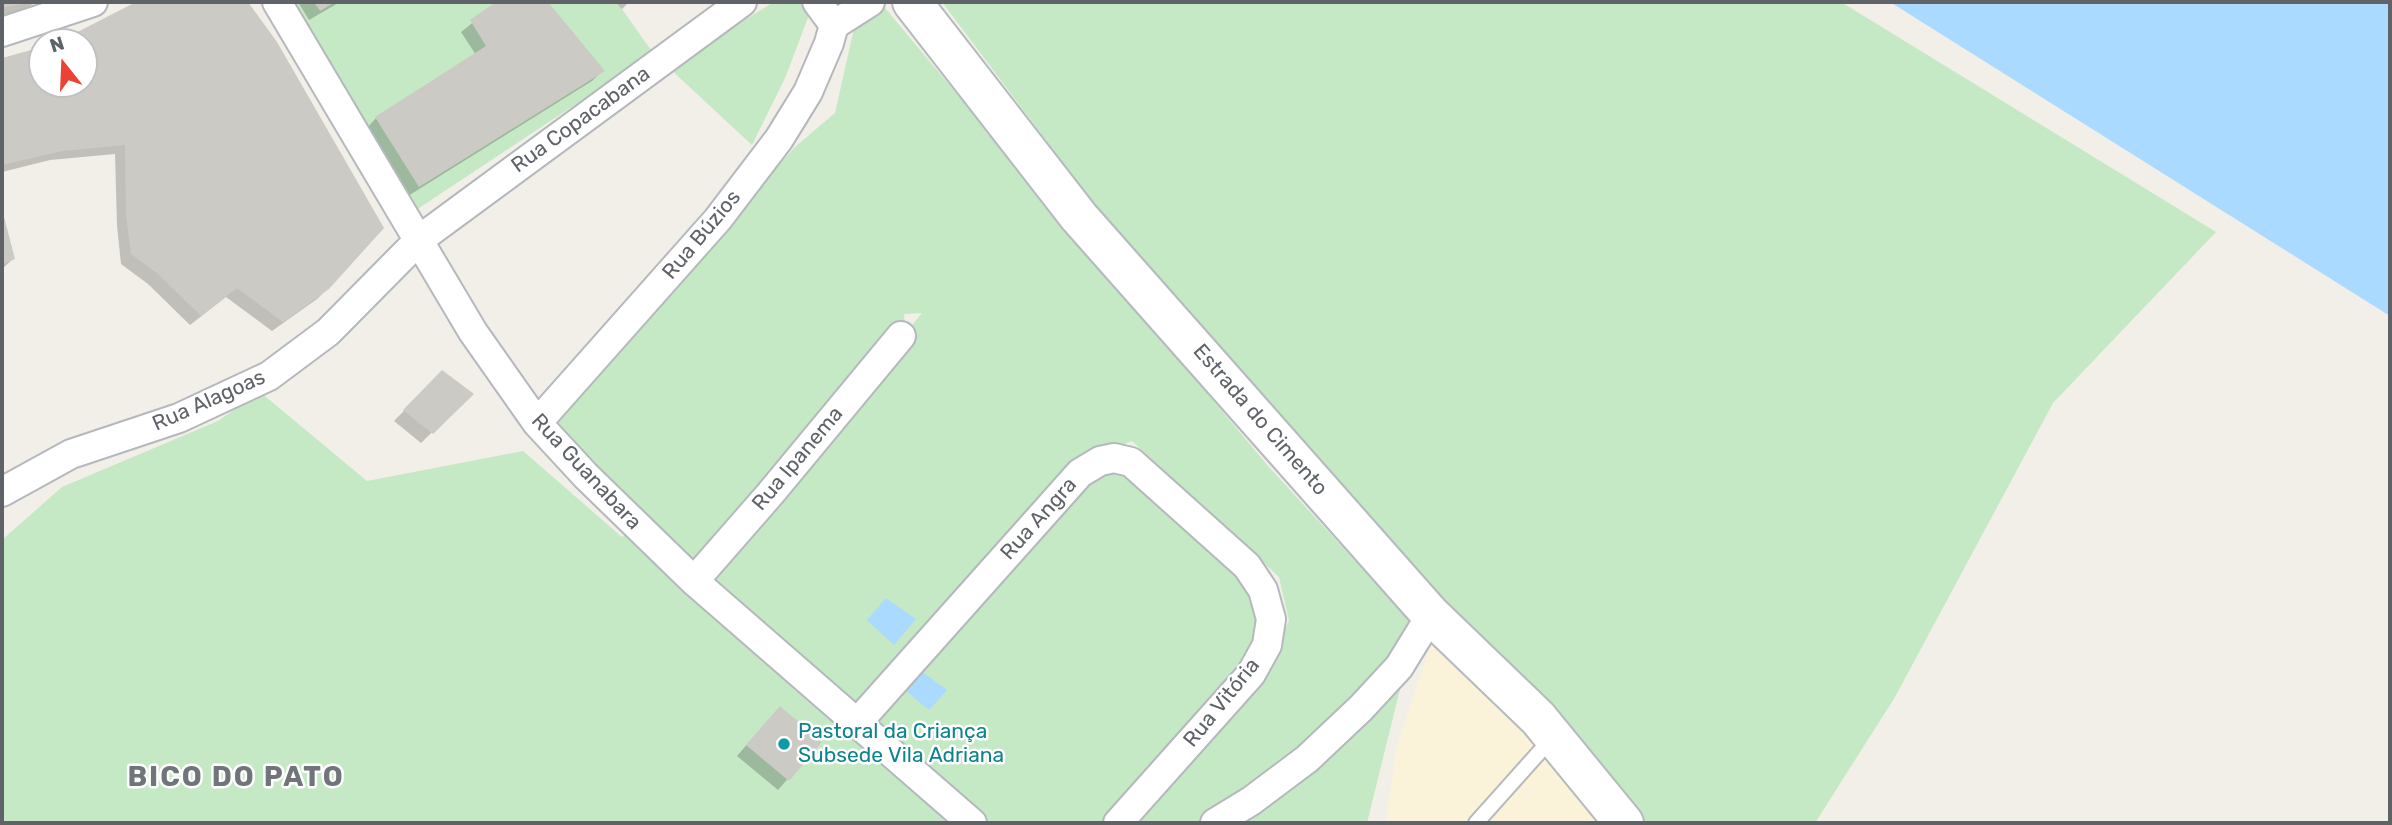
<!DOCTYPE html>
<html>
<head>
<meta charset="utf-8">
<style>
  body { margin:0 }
  #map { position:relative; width:2392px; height:825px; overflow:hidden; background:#f1efe8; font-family:Rubik,sans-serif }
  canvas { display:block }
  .frame { position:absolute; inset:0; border:4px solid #5f6368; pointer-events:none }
  .north { position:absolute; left:28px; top:28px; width:70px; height:70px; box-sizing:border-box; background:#fff; border:2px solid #bfc1c3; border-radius:50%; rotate:342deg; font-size:19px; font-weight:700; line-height:28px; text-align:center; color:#5f6368 }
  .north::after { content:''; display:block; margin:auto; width:24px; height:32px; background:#ea4335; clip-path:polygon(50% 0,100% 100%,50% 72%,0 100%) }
</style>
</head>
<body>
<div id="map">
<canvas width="2392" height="825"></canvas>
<div class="frame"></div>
<div class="north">N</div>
</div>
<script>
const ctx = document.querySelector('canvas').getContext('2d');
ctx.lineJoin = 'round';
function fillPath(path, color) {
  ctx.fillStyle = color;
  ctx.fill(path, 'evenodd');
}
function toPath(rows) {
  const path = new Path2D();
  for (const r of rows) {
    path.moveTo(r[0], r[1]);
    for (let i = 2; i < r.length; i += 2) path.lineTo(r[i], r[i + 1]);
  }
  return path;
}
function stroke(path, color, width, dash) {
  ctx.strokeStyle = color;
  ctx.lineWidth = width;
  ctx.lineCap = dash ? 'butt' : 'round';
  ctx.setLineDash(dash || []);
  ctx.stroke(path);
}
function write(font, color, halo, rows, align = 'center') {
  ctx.font = font + ' Rubik,sans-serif';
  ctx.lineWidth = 5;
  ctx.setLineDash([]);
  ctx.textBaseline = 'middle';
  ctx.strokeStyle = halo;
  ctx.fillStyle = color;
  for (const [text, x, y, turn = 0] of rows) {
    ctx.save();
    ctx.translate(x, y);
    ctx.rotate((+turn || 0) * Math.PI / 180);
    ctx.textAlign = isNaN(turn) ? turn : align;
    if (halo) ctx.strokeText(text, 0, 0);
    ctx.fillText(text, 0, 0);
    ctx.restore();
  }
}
fillPath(toPath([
  [288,2,617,2,653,53,410,214],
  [774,2,814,2,785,78,752,145,668,67],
  [860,2,880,2,1268,466,1414,625,1367,691,1304,743,1198,823,1129,823,1259,682,1289,621,1279,577,1132,441,1078,463,857,714,702,580,771,500,922,313,904,314,905,327,702,568,544,423,795,147,835,113],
  [942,2,1841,2,2216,232,2053,403,1895,697,1815,823,1638,823,1434,604,1087,195],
  [260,392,367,481,523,451,622,537,627,532,963,823,2,823,2,540,62,487,218,421],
  [1116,461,1162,492,1264,606,1247,665,1104,823,987,823,869,722,1091,475],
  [1403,677,1367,823,1222,823]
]), '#c5e8c5');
fillPath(toPath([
  [1435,632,1617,823,1386,823,1396,749]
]), '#fbf3d9');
fillPath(toPath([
  [1890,2,2390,2,2390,316],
  [886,598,916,619,894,645,867,620],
  [921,671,947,690,929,710,905,690]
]), '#aadaff');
fillPath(toPath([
  [2,2,37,2,20,11,2,15],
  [140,2,246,2,276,42,328,288,317,299,272,331,226,297,190,325,148,284,121,264,117,226,115,154,50,160,2,172,2,60,42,49,42,84,84,84,84,42,62,42],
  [298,2,340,2,309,20],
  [499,2,546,2,602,71,592,81,408,196,366,129,376,118,476,55,461,32],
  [616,2,629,2,622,9],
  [2,212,13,259,2,269],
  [442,372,471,394,421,443,394,421],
  [770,718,819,743,778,790,737,756]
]), '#0003');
fillPath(toPath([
  [2,2,27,2,27,3,2,8],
  [136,2,248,2,277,42,384,228,329,289,283,322,237,288,201,316,158,274,131,254,126,215,125,145,62,151,2,165,2,58,42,47,42,84,84,84,84,42,58,42],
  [314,2,335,2,320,11],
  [496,2,548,2,605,71,419,187,375,117,486,46,470,20],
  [2,209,15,259,2,264],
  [442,370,474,394,433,434,403,410],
  [780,706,822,742,789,781,746,745]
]), '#cccac5');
const lane = toPath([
  [1476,823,1552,738]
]);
const street = toPath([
  [277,2,473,332,537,423,586,476,694,581,972,823],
  [834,25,870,2],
  [2,32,93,2],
  [537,423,718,219,779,139,808,92,829,43,834,25,817,2],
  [2,492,71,454,179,418,269,376,328,332,420,239,742,2],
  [694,581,770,494,901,336],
  [857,723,1080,473,1100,461,1114,458,1131,462,1247,566,1263,590,1271,619,1267,645,1251,674,1118,823],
  [1215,823,1251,801,1307,759,1361,708,1399,667,1431,615]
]);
const secondary = toPath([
  [912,2,1079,217,1431,615,1538,718,1624,823]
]);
stroke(lane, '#b5b8bc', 18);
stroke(street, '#b5b8bc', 32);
stroke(secondary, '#b6babf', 42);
stroke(lane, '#fff', 14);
stroke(street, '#fff', 28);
stroke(secondary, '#fff', 38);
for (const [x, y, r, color] of [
  [784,744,7,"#0f9aa8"]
]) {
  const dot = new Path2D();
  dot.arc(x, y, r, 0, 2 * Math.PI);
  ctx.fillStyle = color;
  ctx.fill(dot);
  stroke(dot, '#fff', 2.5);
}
write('21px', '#5f6368', '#fff', [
  ["Rua Copacabana",581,120,-36],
  ["Rua Búzios",702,235,-50],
  ["Rua Alagoas",209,401,-24],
  ["Estrada do Cimento",1260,420,49],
  ["Rua Ipanema",798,459,-50],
  ["Rua Guanabara",586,472,47],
  ["Rua Angra",1039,519,-48],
  ["Rua Vitória",1222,703,-51]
]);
write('21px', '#0d838f', '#fff', [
  ["Pastoral da Criança",798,732],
  ["Subsede Vila Adriana",798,756]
], 'left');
ctx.letterSpacing = '2px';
write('bold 28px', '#70757a', '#fff', [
  ["BICO DO PATO",236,778]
]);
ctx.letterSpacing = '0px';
</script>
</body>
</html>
